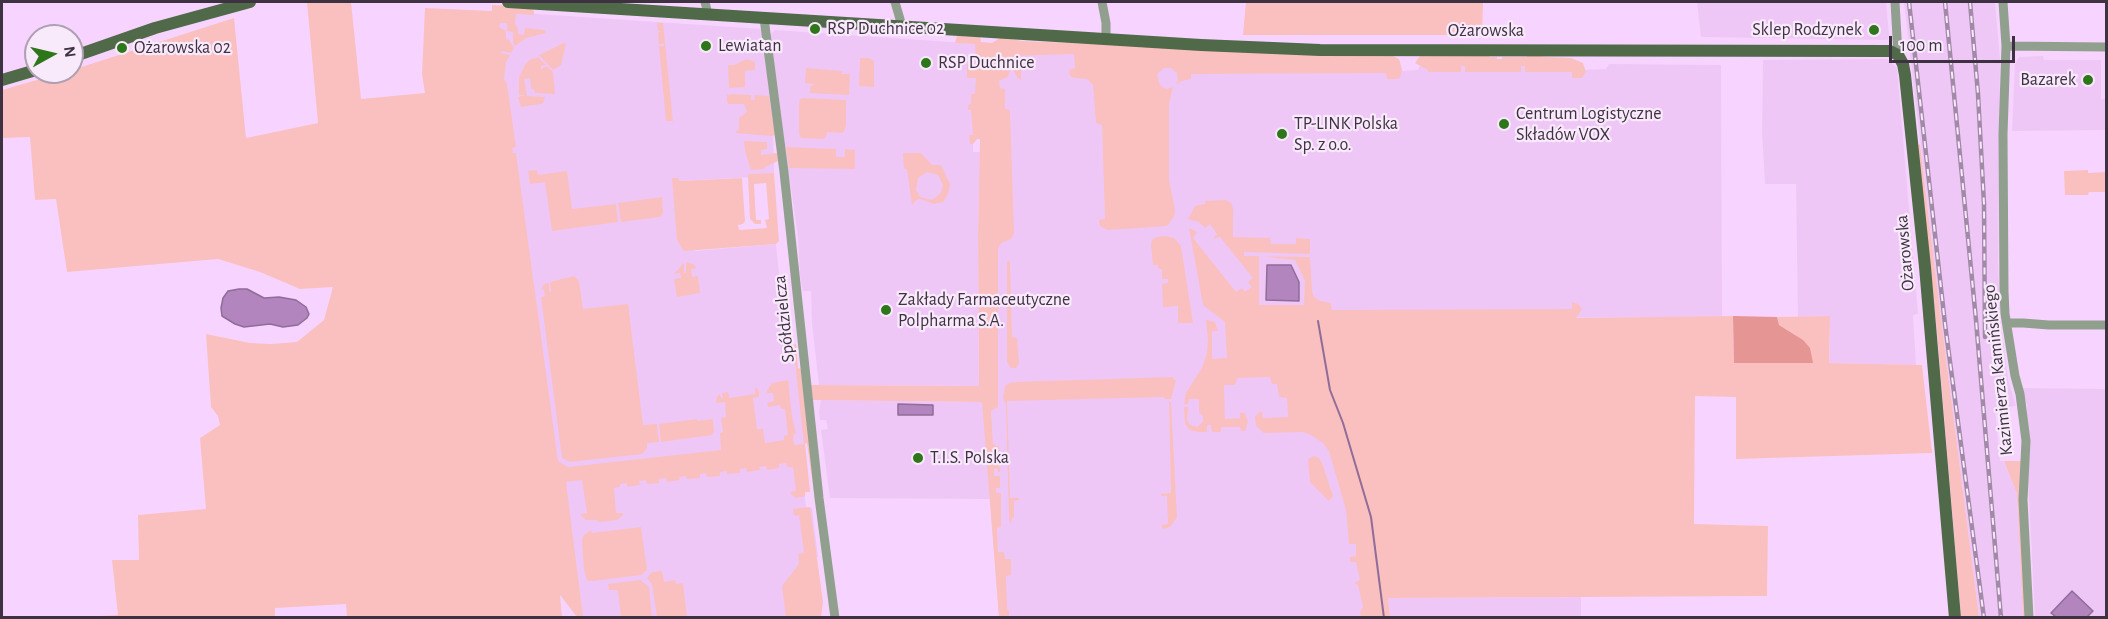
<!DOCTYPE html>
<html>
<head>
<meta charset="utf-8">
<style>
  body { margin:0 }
  #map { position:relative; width:2108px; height:619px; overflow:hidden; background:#f7d4ff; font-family:"Alegreya Sans",sans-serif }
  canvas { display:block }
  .frame { position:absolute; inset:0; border:3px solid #3e3141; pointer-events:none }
  .north { position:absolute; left:24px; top:24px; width:60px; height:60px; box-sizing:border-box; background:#f8eafb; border:2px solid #aea0b1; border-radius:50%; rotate:82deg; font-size:16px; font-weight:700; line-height:24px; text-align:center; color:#3e3141 }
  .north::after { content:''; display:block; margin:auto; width:21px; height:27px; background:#2d761a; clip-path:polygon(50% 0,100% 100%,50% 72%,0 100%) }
  .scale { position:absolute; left:1889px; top:36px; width:126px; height:27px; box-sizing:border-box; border:3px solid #3e3141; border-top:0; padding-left:8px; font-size:18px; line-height:21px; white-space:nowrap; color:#3e3141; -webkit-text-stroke:4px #f8eafb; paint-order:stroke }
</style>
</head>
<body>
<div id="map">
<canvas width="2108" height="619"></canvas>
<div class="frame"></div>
<div class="north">N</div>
<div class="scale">100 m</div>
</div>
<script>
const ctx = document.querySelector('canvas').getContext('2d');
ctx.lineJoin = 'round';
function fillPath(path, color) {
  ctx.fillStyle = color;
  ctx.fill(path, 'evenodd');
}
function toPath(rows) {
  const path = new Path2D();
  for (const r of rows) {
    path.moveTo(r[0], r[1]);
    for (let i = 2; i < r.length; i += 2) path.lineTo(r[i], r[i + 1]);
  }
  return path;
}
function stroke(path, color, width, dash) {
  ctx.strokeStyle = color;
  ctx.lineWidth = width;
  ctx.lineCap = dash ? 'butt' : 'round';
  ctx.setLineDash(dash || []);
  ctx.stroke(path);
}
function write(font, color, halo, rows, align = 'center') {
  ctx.font = font + ' "Alegreya Sans",sans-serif';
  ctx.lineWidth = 4.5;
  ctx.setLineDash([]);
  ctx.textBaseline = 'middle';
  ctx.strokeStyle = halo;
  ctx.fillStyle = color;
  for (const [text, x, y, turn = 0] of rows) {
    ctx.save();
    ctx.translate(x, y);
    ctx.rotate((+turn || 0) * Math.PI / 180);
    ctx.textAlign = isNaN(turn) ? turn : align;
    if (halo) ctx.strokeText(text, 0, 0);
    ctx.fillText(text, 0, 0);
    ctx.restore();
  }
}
fillPath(toPath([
  [1697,2,1886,2,1889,35,1888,40,1701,37],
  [1904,2,1995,2,2000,59,1998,262,2000,317,2008,379,2016,406,1995,408,2000,461,2004,461,2017,494,2023,617,1979,618,1979,616,1939,303],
  [493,11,762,29,773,126,774,176,679,181,695,251,776,244,780,283,785,282,805,444,810,492,805,492,805,499,806,507,812,508,818,557,815,557,806,617,577,617,554,472],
  [775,30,980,44,980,139,977,139,973,144,973,152,980,152,978,234,979,386,819,385,812,324,811,291,803,291,800,276,798,236,769,36],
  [991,46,1398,71,1418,70,1421,63,1578,63,1582,70,1606,69,1609,64,1721,65,1722,317,1314,319,1377,617,999,617,990,499,830,498,821,430,828,429,826,420,820,420,819,411,821,400,982,402],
  [2043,56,2044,60,2101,60,2101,99,2106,99,2106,130,2012,131,2015,64,2019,57],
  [1887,59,1897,68,1918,314,1913,315,1916,365,1829,363,1830,316,1798,317,1796,184,1765,184,1762,132,1763,60],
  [2022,388,2106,389,2106,617,2035,617,2027,459,2027,406],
  [1581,597,1581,617,1390,617,1388,598]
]), '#efc7f7');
fillPath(toPath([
  [307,2,351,2,361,99,425,93,422,74,425,8,492,11,492,5,529,7,534,11,534,15,516,14,515,23,518,29,518,34,524,35,525,28,545,30,546,33,526,38,515,46,513,43,513,32,507,31,507,23,500,23,499,27,506,31,506,39,509,40,514,48,511,53,502,51,501,53,510,55,506,62,504,79,507,84,516,147,512,148,513,153,516,153,558,461,568,467,721,450,720,433,723,432,721,418,726,417,725,402,716,403,717,397,720,394,721,398,723,398,722,393,728,392,729,398,755,394,755,388,758,389,759,392,759,397,753,398,757,429,763,429,765,443,784,440,784,436,788,435,785,409,781,409,780,405,768,407,767,403,774,401,773,393,767,393,767,391,772,383,788,380,792,417,796,433,793,435,794,445,804,444,793,345,796,344,798,368,801,369,815,490,814,493,807,443,805,444,810,492,805,492,805,496,796,498,791,494,790,492,796,491,793,467,787,467,786,463,779,464,779,468,767,470,766,466,759,467,760,470,747,472,746,468,740,469,740,473,727,474,727,471,720,472,720,476,707,477,706,473,700,474,700,478,687,479,686,476,679,477,680,480,667,482,666,478,659,479,659,483,647,484,646,480,639,481,640,485,627,487,627,483,620,484,620,487,614,488,616,513,623,513,623,515,617,520,598,522,597,520,586,520,580,514,587,513,582,480,566,482,583,617,577,617,560,595,562,618,347,617,346,604,275,608,275,617,83,617,118,615,112,560,139,560,138,515,206,509,200,438,220,425,218,416,211,407,206,334,250,343,271,344,297,342,324,320,333,287,300,289,260,272,218,259,67,272,56,199,35,200,30,137,2,138,2,90,65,72,72,72,72,70,234,18,246,138,318,123],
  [1246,2,1483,2,1482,35,1243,35],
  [657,23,663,23,673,121,666,121,659,46,664,46,663,43,659,45,658,33,661,31,658,31],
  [957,36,980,37,981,42,992,43,1001,37,1022,41,1393,56,1399,59,1402,69,1400,78,1395,79,1387,79,1386,73,1191,74,1191,79,1181,81,1176,85,1178,80,1177,73,1171,68,1164,68,1157,74,1159,83,1162,87,1167,89,1173,87,1169,103,1169,180,1175,210,1174,217,1167,226,1108,230,1100,226,1099,222,1099,220,1105,219,1102,125,1096,123,1093,85,1087,79,1074,78,1070,76,1069,70,1075,68,1074,54,1014,56,1015,70,1021,70,1021,80,1017,77,1013,70,1010,70,1008,77,999,81,1000,88,1005,89,1005,109,1010,110,1014,233,1011,239,1001,243,998,249,998,407,991,411,993,444,999,447,1000,472,998,472,997,468,994,469,994,476,1000,476,1000,488,996,488,996,493,1001,493,1001,527,997,528,998,552,1004,552,1005,559,1011,559,1011,575,1006,576,1007,609,1009,610,1009,617,999,617,982,402,813,400,811,385,979,386,978,234,980,139,977,139,973,144,970,144,969,135,973,135,971,110,968,110,968,105,971,104,971,94,975,94,976,78,967,78,967,64,976,63,975,44,955,43],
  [564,43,566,44,561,65,553,70,539,55],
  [1426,54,1489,54,1489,57,1497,57,1497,59,1502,59,1502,57,1527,57,1527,54,1546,57,1571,58,1583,63,1586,72,1582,78,1572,78,1572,72,1525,72,1525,66,1521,66,1521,72,1465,72,1465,66,1461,66,1461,72,1428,72,1428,70,1415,63,1420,56],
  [538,57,546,65,541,66,541,69,547,66,553,72,555,94,535,93,534,89,531,89,530,78,524,79,527,96,545,97,543,103,540,104,521,107,518,97,525,95,519,95,519,77,526,63,533,58,534,59],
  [860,58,869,58,874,61,874,87,859,86],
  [747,59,755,62,755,70,745,71,745,87,729,88,728,65,734,65],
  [806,68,842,71,842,74,850,74,849,95,810,93,810,87,814,84,805,83],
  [732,94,751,95,751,100,755,100,754,95,769,96,775,135,772,136,735,133,739,129,739,118,747,112,744,104,729,104,727,102,727,95],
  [803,98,846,100,846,126,843,133,827,132,826,137,823,139,801,138,799,134,799,104,800,99],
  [744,141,767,142,767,149,761,150,761,155,777,153,778,161,765,167,764,169,751,170,745,151],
  [1920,144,1939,303,1979,617,1961,617,1938,344,1918,145],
  [786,147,836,149,836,157,845,157,845,149,855,150,855,169,789,168],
  [903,153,921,153,932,165,941,165,950,184,948,194,943,202,934,204,920,199,916,200,912,205,907,169,904,169],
  [927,172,938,175,943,185,941,193,932,200,920,197,916,190,918,178],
  [537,170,538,175,567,171,572,209,616,204,618,222,552,231,545,182,530,184,528,171],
  [2088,170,2088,173,2105,172,2105,192,2089,192,2088,195,2065,195,2064,171],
  [774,173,779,241,776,244,684,251,677,240,672,178,678,178,679,181,742,178,745,221,743,224,738,225,739,230,767,228,765,220,769,219,766,183,754,184,756,220,761,220,761,224,755,224,750,219,748,177,748,174],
  [662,197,663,213,660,217,621,222,618,203],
  [1226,200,1232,204,1233,210,1233,237,1270,238,1271,244,1296,244,1296,238,1310,239,1310,254,1244,252,1244,256,1310,257,1312,291,1314,297,1320,301,1331,303,1332,310,1572,309,1572,302,1578,304,1582,309,1576,318,1733,316,1734,363,1812,363,1809,348,1795,335,1779,325,1777,317,1830,316,1829,363,1922,365,1932,453,1736,459,1736,397,1695,396,1694,524,1768,526,1767,596,1388,598,1390,617,1361,617,1360,612,1363,607,1358,585,1354,583,1360,580,1356,562,1350,562,1350,557,1356,556,1356,544,1349,544,1346,510,1329,451,1323,443,1311,435,1303,432,1264,433,1256,426,1255,417,1260,412,1262,412,1263,418,1288,417,1287,398,1279,397,1277,384,1272,384,1270,377,1237,378,1235,385,1224,385,1225,419,1240,418,1240,413,1245,413,1248,422,1245,431,1241,431,1240,427,1221,427,1221,432,1212,432,1211,425,1207,425,1207,432,1198,432,1190,430,1185,424,1184,407,1188,407,1187,420,1190,425,1197,427,1203,422,1203,416,1199,412,1199,399,1189,399,1188,404,1184,404,1186,393,1202,368,1207,353,1208,339,1206,320,1215,322,1218,331,1212,331,1212,359,1227,358,1225,322,1203,305,1189,228,1197,232,1193,238,1236,292,1242,288,1245,292,1252,287,1248,282,1253,278,1220,237,1213,239,1217,234,1210,224,1205,228,1199,222,1188,219,1195,206,1205,204,1205,201],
  [1259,256,1295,260,1305,281,1304,305,1259,305],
  [1166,236,1174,238,1181,246,1193,323,1178,323,1178,306,1163,307,1162,284,1168,283,1168,279,1162,279,1162,269,1158,269,1158,265,1153,265,1151,245,1152,240,1156,237],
  [1010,261,1012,337,1017,338,1019,364,1016,368,1011,368,1007,362,1007,262],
  [686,262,693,264,697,268,691,269,692,277,698,276,700,293,677,297,674,279,681,278,680,273,674,274,684,263,684,273,686,273],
  [574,276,579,281,583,309,628,304,643,425,657,424,659,442,647,443,647,448,642,454,570,462,562,458,541,297,545,296,544,290,541,289,544,284,549,283,549,291,551,292,550,282],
  [1172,377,1176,381,1171,399,1165,399,1164,397,1007,401,1010,498,1019,498,1019,500,1014,501,1014,518,1012,517,1011,525,1009,519,1006,404,1003,398,1005,386,1010,383,1015,382],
  [1169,402,1171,402,1177,517,1170,527,1163,529,1161,525,1168,524,1167,496,1161,496,1161,494,1171,493],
  [697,419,697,421,713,419,714,432,712,435,661,442,659,424],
  [1314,456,1319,458,1322,463,1333,496,1329,501,1310,482,1308,459],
  [2004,461,2021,461,2025,617,2023,617,2017,494],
  [810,507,823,602,821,617,786,617,782,586,796,568,799,563,798,554,804,553,799,515,794,516,793,509],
  [641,527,647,570,641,575,592,581,587,580,584,570,582,541,583,536,591,530,592,533],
  [662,571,664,582,675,580,676,584,683,583,687,617,657,617,652,584,647,578,652,572],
  [640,580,649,587,652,617,621,617,618,590,609,590,608,584]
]), '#fac0bf');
fillPath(toPath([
  [1733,316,1777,317,1779,325,1803,340,1810,348,1813,363,1734,363]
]), '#e49594');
const water = toPath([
  [1267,265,1291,265,1299,282,1299,301,1266,300,1267,265],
  [239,289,247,289,264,298,279,297,296,300,306,307,309,314,307,318,298,325,283,327,270,324,244,327,235,324,222,316,221,308,223,298,228,291,239,289],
  [898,404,933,405,933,415,898,415,898,404],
  [2072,591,2093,611,2087,617,2056,617,2051,613,2072,591]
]);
fillPath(water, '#b385be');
stroke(water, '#906c98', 1.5);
stroke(toPath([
  [1318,321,1330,390,1343,423,1371,517,1384,618]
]), '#906c98', 2);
stroke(toPath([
  [705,2,708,14],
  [895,2,902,26],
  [1102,2,1106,23,1106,38],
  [1895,2,1898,55],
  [2003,2,2006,46,2003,134,2004,291,2005,314,2015,376,2020,394,2026,441,2023,500,2029,618],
  [764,18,784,172,819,498,835,618],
  [2006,46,2106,47],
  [2007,323,2023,323,2049,325,2106,325]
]), '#91a08e', 9);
stroke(toPath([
  [508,2,1201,45,1320,50,1890,51,1898,55,1903,64,1905,75,1925,267,1955,618],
  [72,57,155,28,250,2],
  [2,80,36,70]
]), '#4f6949', 12);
const rail = toPath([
  [1909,2,1945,324,1984,618],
  [1945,2,1976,320,2001,618],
  [1970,2,1978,94,1984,204,1985,337]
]);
stroke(rail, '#a289a8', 4.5);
stroke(rail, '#f8eafb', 2, [7]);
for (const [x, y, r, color] of [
  [815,29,6,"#2d761a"],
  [1874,30,6,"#2d761a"],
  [706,46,6,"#2d761a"],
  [122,48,6,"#2d761a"],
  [926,63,6,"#2d761a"],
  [2088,80,6,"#2d761a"],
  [1504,124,6,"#2d761a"],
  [1282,134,6,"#2d761a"],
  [886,310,6,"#2d761a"],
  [918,458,6,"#2d761a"]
]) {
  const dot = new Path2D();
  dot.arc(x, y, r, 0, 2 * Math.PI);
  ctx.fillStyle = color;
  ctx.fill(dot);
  stroke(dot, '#f8eafb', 2);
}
write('18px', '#3e3141', '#f8eafb', [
  ["RSP Duchnice 02",827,29],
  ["Sklep Rodzynek",1862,30,"right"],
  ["Lewiatan",718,46],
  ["Ożarowska 02",134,48],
  ["RSP Duchnice",938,63],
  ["Bazarek",2076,80,"right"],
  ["Centrum Logistyczne",1516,114],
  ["Składów VOX",1516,135],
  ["TP-LINK Polska",1294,124],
  ["Sp. z o.o.",1294,145],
  ["Zakłady Farmaceutyczne",898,300],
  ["Polpharma S.A.",898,321],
  ["T.I.S. Polska",930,458]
], 'left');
write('18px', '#3e3141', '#f8eafb', [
  ["Ożarowska",1486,31],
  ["Ożarowska",1905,253,-95],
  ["Spółdzielcza",784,319,-96],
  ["Kazimierza Kamińskiego",1998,370,-96]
]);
</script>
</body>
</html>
